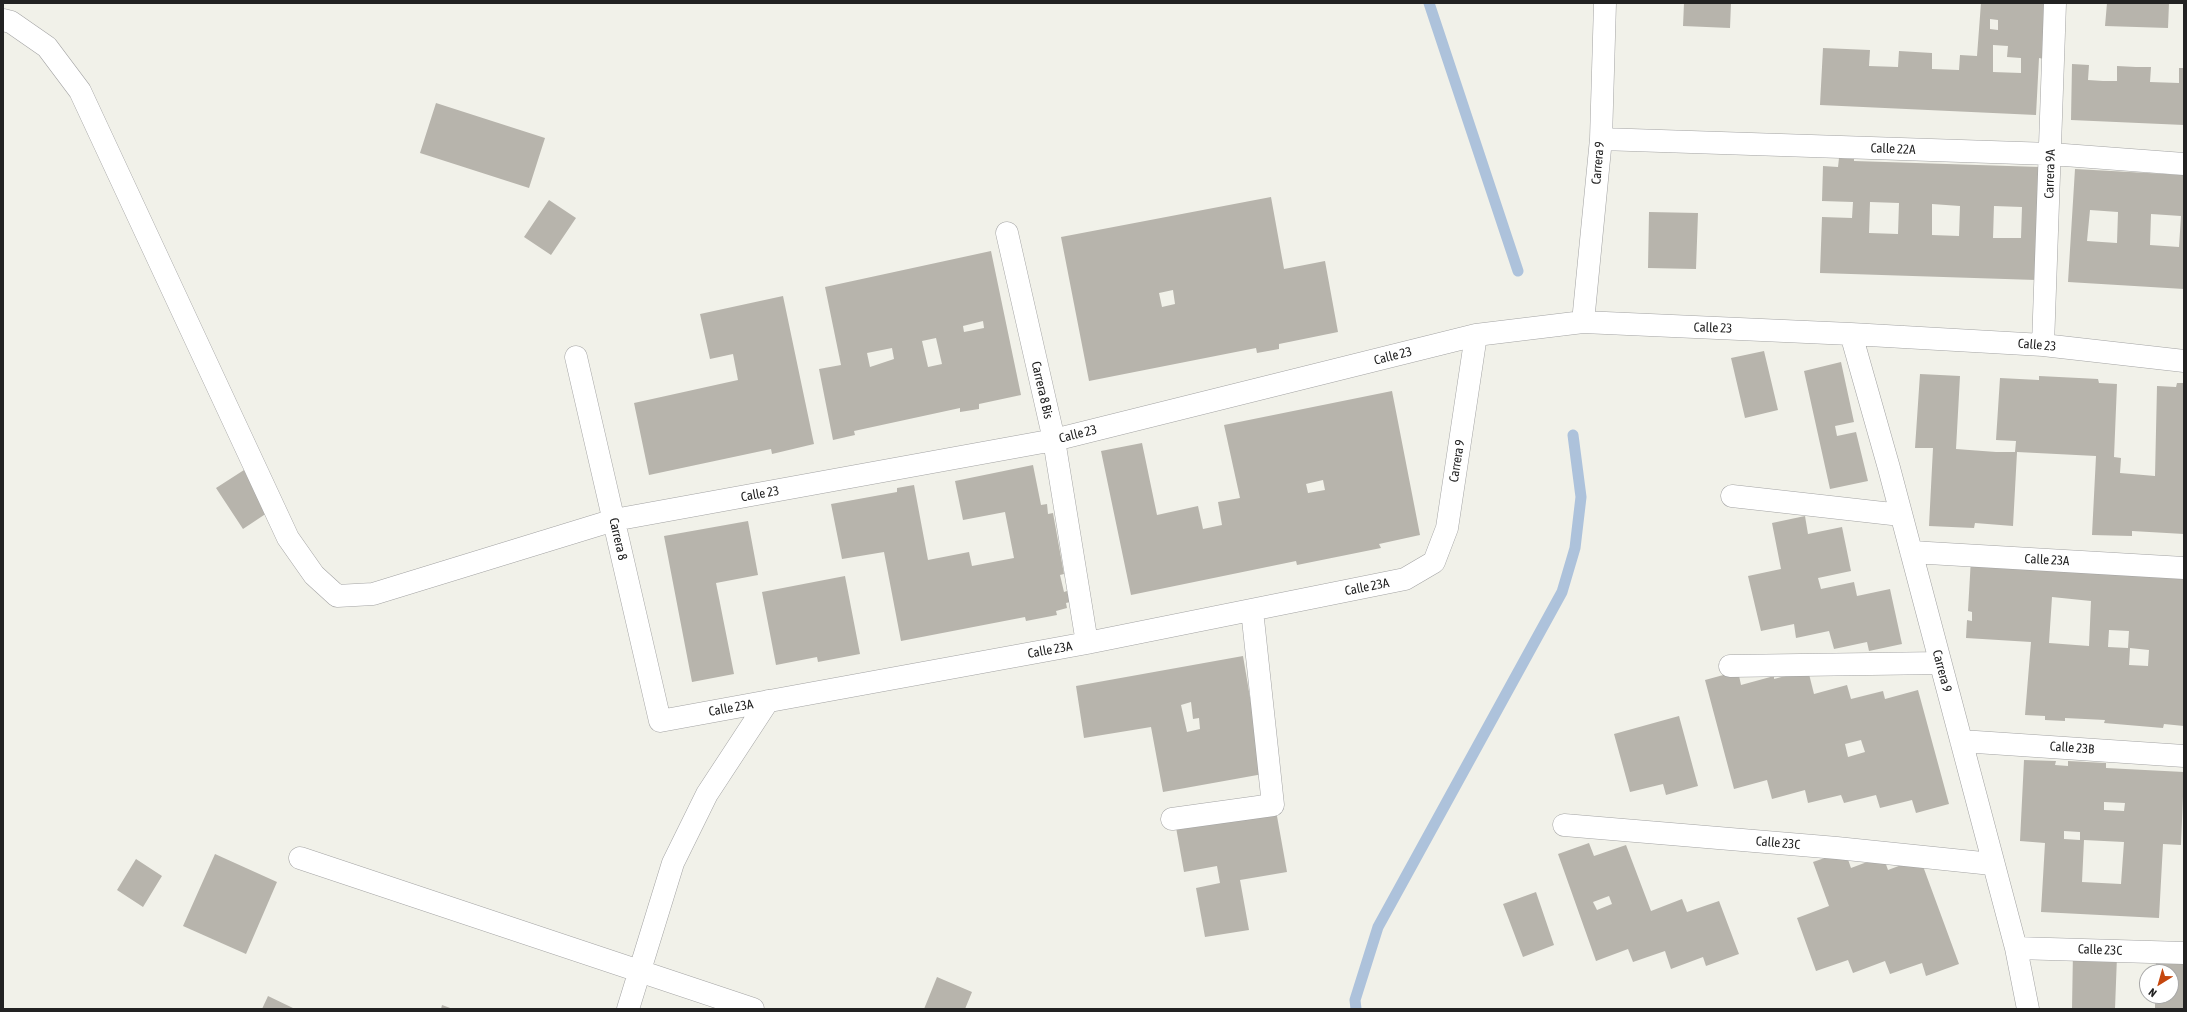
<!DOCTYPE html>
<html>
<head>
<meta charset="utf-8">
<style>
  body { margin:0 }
  #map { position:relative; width:2187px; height:1012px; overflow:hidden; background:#f1f1e9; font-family:"Asap Condensed",sans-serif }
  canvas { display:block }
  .frame { position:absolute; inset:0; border:4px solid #222; pointer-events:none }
  .north { position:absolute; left:2139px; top:964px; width:40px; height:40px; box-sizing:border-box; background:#fff; border:1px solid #a7a7a7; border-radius:50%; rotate:217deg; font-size:11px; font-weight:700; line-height:16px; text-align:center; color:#222 }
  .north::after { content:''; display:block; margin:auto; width:14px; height:18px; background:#c5470e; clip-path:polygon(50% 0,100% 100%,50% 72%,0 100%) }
</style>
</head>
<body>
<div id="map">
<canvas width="2187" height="1012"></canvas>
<div class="frame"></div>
<div class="north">N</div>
</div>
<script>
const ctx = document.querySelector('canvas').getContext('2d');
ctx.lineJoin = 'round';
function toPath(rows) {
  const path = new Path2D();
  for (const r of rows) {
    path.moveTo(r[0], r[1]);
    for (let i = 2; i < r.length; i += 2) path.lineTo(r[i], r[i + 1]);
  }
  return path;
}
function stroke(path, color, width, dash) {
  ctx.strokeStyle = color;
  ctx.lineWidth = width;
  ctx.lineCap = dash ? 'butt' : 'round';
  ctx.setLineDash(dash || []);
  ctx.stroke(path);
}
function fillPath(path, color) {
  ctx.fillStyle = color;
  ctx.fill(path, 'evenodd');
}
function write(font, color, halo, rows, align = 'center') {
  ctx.font = font + ' "Asap Condensed",sans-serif';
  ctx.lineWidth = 3.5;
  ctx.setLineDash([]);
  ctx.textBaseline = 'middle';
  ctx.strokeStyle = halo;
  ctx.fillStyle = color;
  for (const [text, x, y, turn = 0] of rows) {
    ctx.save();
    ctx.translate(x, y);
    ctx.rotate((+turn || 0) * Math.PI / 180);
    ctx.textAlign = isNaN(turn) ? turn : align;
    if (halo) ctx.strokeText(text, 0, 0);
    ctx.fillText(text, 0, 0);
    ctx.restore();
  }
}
stroke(toPath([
  [1429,3,1518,271],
  [1356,1009,1355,1000,1378,927,1562,592,1575,548,1581,497,1573,435]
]), '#adc2db', 11);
fillPath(toPath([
  [1684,3,1731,3,1730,28,1683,26],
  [1981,3,2049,3,2044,59,2039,58,2036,115,1820,105,1823,48,1870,50,1869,66,1898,67,1899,51,1932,53,1932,69,1959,70,1960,55,1977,56],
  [1990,19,1998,20,1998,30,1990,29],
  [1993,45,2008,46,2007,57,2021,58,2021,73,1993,72],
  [2107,3,2169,3,2168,28,2105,26],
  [2072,64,2089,65,2088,80,2103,81,2117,81,2117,66,2136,67,2151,67,2150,82,2179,83,2179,68,2184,68,2184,125,2071,120],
  [436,103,545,138,529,188,420,153],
  [1839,158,1854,159,1854,161,2040,167,2036,280,1820,273,1822,217,1852,218,1853,202,1822,201,1823,166,1838,167],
  [1870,202,1899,203,1898,234,1869,233],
  [1932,204,1960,206,1959,236,1932,235],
  [1994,206,2022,207,2021,238,1993,238],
  [2075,169,2184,175,2184,289,2068,282],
  [2090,210,2118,212,2117,243,2087,241],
  [2151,214,2181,216,2179,247,2150,245],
  [1271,197,1284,269,1325,261,1338,332,1279,344,1279,349,1257,353,1256,348,1089,381,1061,237],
  [1173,290,1175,304,1162,307,1159,293],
  [549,200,576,218,551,255,524,237],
  [1649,212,1698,213,1696,269,1648,268],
  [991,251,1021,395,979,404,979,409,960,412,960,408,854,431,855,435,833,440,819,369,841,365,825,287],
  [983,321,984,328,964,332,963,326],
  [936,338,942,364,928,367,922,341],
  [892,348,894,359,870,367,867,353],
  [783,296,814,444,772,454,771,449,649,475,634,403,738,380,733,354,710,359,700,314],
  [1764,351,1778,410,1745,418,1731,358],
  [1841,362,1854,422,1835,426,1837,436,1856,432,1868,481,1830,489,1804,371],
  [1920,374,1960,376,1956,449,1996,452,2015,452,2016,441,1996,440,2000,378,2039,380,2039,376,2079,378,2098,379,2099,383,2117,384,2114,457,2121,458,2120,473,2155,476,2157,386,2176,387,2177,383,2184,383,2184,534,2132,531,2132,536,2092,535,2096,456,2017,452,2013,526,1975,523,1974,528,1929,526,1933,448,1915,448],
  [1392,391,1420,535,1379,544,1381,548,1297,565,1296,561,1131,595,1101,451,1142,443,1157,515,1198,506,1203,529,1222,525,1218,502,1240,498,1224,425],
  [1323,480,1325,490,1308,493,1306,484],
  [1033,465,1041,505,1047,504,1048,514,1053,513,1064,574,1060,575,1064,592,1067,591,1070,602,1066,603,1067,608,1056,611,1057,615,1026,621,1025,617,901,641,884,552,842,559,831,504,897,492,897,488,914,485,928,560,969,552,972,566,1014,558,1005,512,963,520,955,481],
  [244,470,270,511,243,529,216,488],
  [1805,516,1808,534,1842,527,1851,571,1818,578,1821,589,1854,582,1857,596,1890,589,1902,644,1869,651,1867,642,1834,649,1829,631,1796,638,1794,624,1761,631,1748,576,1781,569,1772,523],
  [748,521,758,575,716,583,734,674,692,682,664,536],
  [1971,558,2184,577,2184,726,2164,724,2163,728,2104,723,2105,720,2065,718,2065,721,2045,720,2045,716,2025,715,2031,642,1966,638,1967,620,1972,621,1972,612,1968,611],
  [2052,597,2091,601,2089,646,2049,643],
  [2109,630,2129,631,2128,648,2108,647],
  [2130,648,2149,650,2148,666,2129,665],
  [845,576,860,654,818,662,817,657,776,665,762,592],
  [1243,656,1263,774,1163,792,1151,727,1084,738,1076,686],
  [1191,702,1193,719,1199,718,1200,729,1187,732,1181,705],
  [1808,670,1814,694,1847,685,1851,699,1883,691,1885,699,1918,690,1949,804,1916,813,1912,800,1880,808,1876,795,1844,803,1841,795,1808,803,1805,790,1772,799,1767,780,1734,789,1705,680,1738,671,1741,685,1774,676,1774,679],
  [1861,740,1865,752,1848,757,1845,744],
  [1679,716,1698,786,1666,795,1663,784,1630,792,1614,734],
  [2024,760,2056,761,2055,765,2068,766,2068,761,2106,763,2106,768,2184,772,2181,845,2163,844,2159,918,2041,912,2045,843,2020,841],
  [2104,802,2125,803,2124,811,2104,810],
  [2064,831,2080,832,2080,840,2064,839],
  [2084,840,2124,842,2121,884,2082,882],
  [1275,805,1287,872,1240,880,1249,930,1205,937,1196,888,1220,883,1217,866,1184,872,1175,822],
  [1589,843,1594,856,1626,845,1651,911,1682,899,1687,912,1719,901,1739,954,1706,966,1703,957,1671,969,1665,951,1633,962,1628,949,1596,961,1558,854],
  [1609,896,1612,904,1597,910,1593,902],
  [1845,851,1851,868,1883,856,1888,870,1920,858,1959,964,1926,976,1922,963,1890,974,1885,961,1853,973,1848,960,1816,971,1797,918,1829,906,1813,862],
  [215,854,277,882,246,954,183,926],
  [136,859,162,876,143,907,117,890],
  [1536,892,1554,945,1523,957,1503,904],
  [2073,951,2117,956,2115,1009,2072,1009],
  [2156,958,2184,959,2184,1009,2155,1009,2155,996,2171,996,2171,972,2156,972],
  [937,977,972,992,965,1009,924,1009],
  [268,996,295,1009,262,1009],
  [442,1005,453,1009,441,1009]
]), '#b7b4ac');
const street = toPath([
  [3,20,11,22,47,47,80,91,288,538,314,575,337,596,373,594,614,520,1054,440,1476,335,1583,322,1851,334,2043,345,2184,361],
  [1601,139,2051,154,2184,164],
  [1007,233,1054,440,1087,643],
  [1583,322,1601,139,1605,3],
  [1851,334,1889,468,2016,948,2028,1009],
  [2043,345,2055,3],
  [576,357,660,721,1087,643,1405,579,1434,562,1447,528,1476,335],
  [1732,496,1901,515],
  [1911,552,2184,568],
  [1730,666,1940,663],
  [1961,741,2184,756],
  [1172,819,1273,805,1252,610],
  [1564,825,1837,848,1992,864],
  [300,858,753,1009],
  [2016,948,2184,953],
  [628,1009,673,863,707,794,768,701]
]);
stroke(street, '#a3a3a3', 23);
stroke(street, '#fff', 22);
write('13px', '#222', '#fff', [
  ["Calle 22A",1893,149,2],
  ["Carrera 9",1598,163,-85],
  ["Carrera 9A",2050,174,-88],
  ["Calle 23",1713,328,2],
  ["Calle 23",2037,345,5],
  ["Calle 23",1393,356,-14],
  ["Carrera 8 Bis",1042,390,77],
  ["Calle 23",1078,434,-14],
  ["Carrera 9",1457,461,-81],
  ["Calle 23",760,494,-10],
  ["Carrera 8",618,539,77],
  ["Calle 23A",2047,560,3],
  ["Calle 23A",1367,587,-11],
  ["Calle 23A",1050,650,-10],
  ["Carrera 9",1942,671,75],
  ["Calle 23A",731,708,-10],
  ["Calle 23B",2072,748,4],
  ["Calle 23C",1778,843,5],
  ["Calle 23C",2100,950,2]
]);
</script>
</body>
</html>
